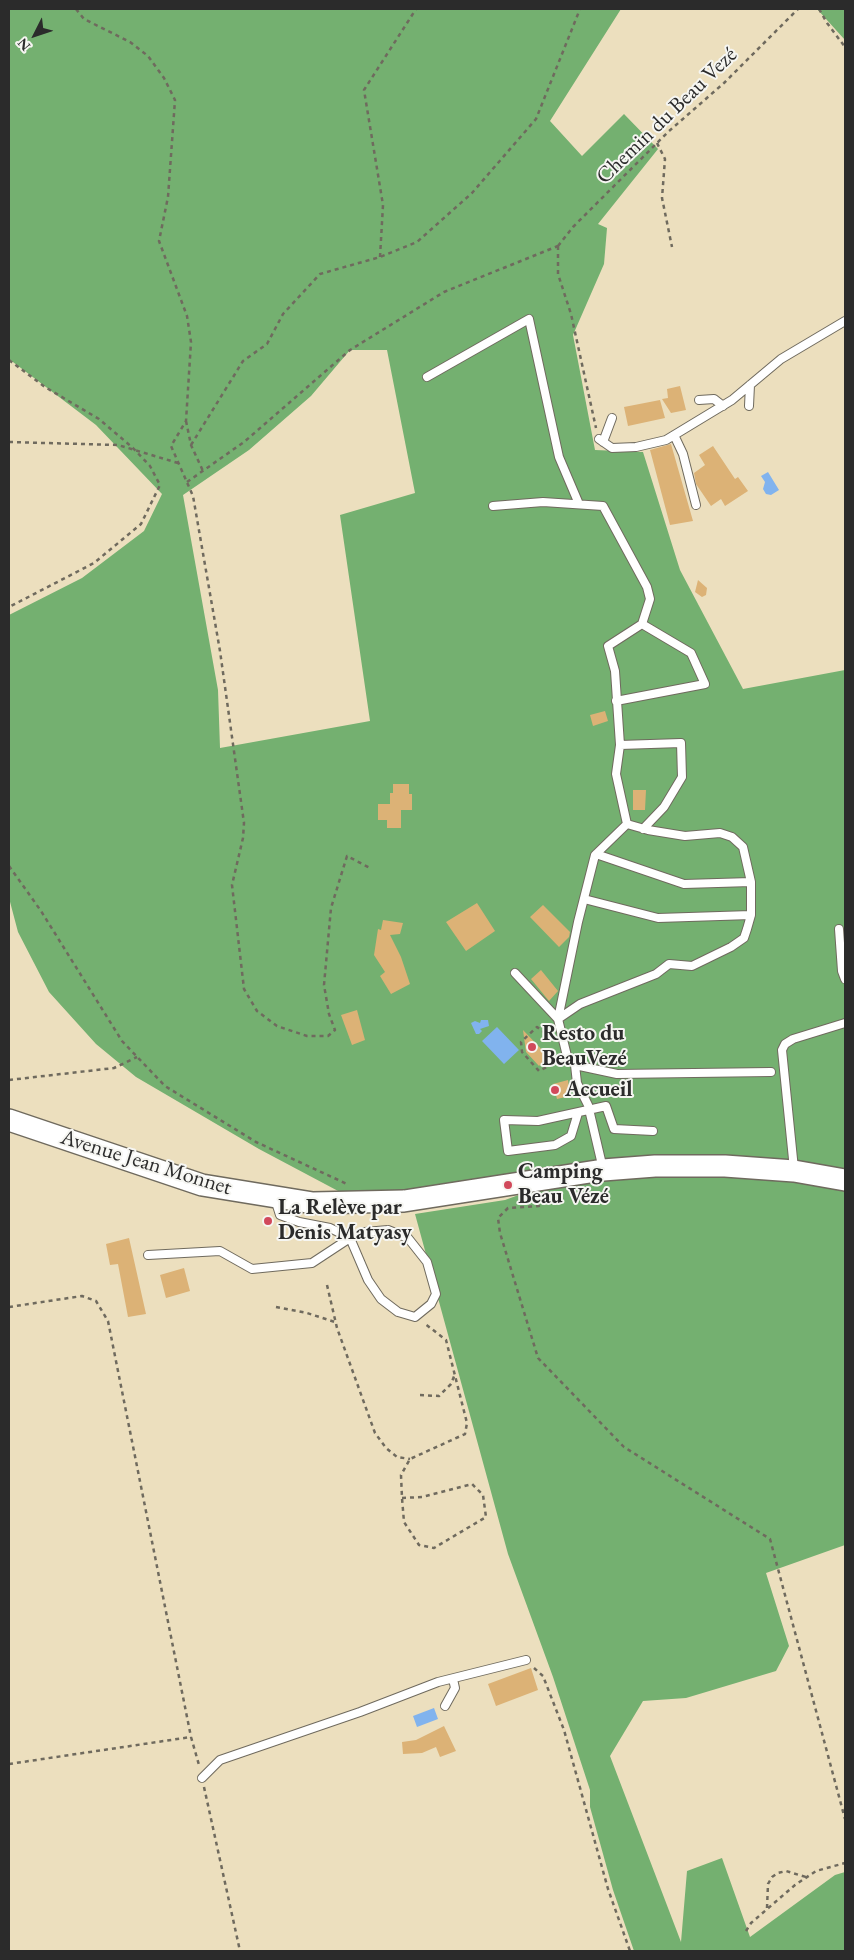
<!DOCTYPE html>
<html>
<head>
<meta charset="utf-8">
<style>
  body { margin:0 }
  #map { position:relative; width:854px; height:1960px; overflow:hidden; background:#ecdfbe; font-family:"EB Garamond",serif }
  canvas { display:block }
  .frame { position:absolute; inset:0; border:10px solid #2b2b2b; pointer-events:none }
  .north { position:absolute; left:10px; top:10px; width:50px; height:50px; -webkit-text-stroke:4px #f6f6f2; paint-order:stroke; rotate:229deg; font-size:14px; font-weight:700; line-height:20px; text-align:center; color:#2b2b2b }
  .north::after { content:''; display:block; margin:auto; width:18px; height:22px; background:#2b2b2b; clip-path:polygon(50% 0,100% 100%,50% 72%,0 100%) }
</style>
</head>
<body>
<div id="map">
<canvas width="854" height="1960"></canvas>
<div class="frame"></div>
<div class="north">N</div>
</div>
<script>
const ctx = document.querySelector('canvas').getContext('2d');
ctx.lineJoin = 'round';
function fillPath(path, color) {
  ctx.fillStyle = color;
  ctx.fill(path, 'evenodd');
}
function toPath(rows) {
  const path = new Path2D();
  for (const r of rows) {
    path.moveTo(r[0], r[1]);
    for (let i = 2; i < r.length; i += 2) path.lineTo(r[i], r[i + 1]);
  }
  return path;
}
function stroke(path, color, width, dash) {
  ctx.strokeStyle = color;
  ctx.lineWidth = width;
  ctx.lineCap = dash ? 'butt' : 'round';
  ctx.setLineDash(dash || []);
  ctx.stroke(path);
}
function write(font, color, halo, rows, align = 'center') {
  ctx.font = font + ' "EB Garamond",serif';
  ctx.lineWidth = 4;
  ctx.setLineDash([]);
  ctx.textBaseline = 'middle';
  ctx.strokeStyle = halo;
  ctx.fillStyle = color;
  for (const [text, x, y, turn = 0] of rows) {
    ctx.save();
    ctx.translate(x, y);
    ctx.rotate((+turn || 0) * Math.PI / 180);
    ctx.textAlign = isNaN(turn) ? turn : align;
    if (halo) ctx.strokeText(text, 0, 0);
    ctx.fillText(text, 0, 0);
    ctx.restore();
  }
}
fillPath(toPath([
  [9,9,621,9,550,121,582,156,624,114,658,149,598,224,607,228,604,264,573,335,595,450,643,452,680,570,743,689,845,670,845,1174,778,1163,426,1190,340,1192,259,1149,136,1077,96,1044,49,992,18,932,9,898,9,615,82,578,144,531,162,494,96,425,9,359],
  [350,350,387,350,415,493,340,515,370,721,220,748,218,690,183,495,249,450,311,396],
  [817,9,845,9,845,40],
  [658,1170,787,1176,845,1186,845,1545,766,1573,789,1646,776,1671,686,1698,643,1701,610,1756,681,1942,687,1871,722,1858,750,1937,835,1875,845,1872,845,1951,634,1951,613,1890,590,1807,590,1790,553,1677,508,1554,415,1214,505,1200,546,1185]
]), '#74b070');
fillPath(toPath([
  [768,472,779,490,771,495,766,494,763,489,765,482,761,476],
  [481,1020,488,1020,489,1026,480,1029,482,1031,479,1034,476,1034,471,1023,475,1021,480,1023],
  [497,1027,519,1050,504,1064,482,1041],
  [434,1708,438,1719,417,1727,413,1716]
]), '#81b3ee');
fillPath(toPath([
  [680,386,686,410,671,413,662,399,668,398,667,389],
  [660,400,665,418,628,426,624,407],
  [671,444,693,521,670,525,650,450],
  [713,446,735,479,738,477,748,491,725,506,721,499,711,506,696,484,694,473,705,465,699,455],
  [698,580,707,588,706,595,702,597,695,592],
  [605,711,608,721,593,726,590,715],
  [393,784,409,784,409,794,412,794,412,810,401,810,401,828,387,828,387,820,378,820,378,804,390,804,390,793,393,793],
  [633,790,646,790,645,810,633,810],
  [477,903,495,931,466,951,446,922],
  [543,905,570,932,569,937,559,947,530,917],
  [383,920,403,923,400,934,390,935,401,957,410,984,391,994,380,976,385,972,374,955,378,929,381,930],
  [541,970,558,991,549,1001,531,979],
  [357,1010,365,1040,352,1045,341,1015],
  [523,1030,548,1056,539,1066,526,1052],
  [568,1080,570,1096,557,1099,553,1084],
  [129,1238,146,1314,128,1317,118,1264,110,1265,106,1244],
  [184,1268,190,1291,166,1298,160,1275],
  [531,1668,538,1690,496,1706,488,1684],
  [444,1726,456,1751,440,1757,436,1747,422,1753,403,1754,402,1742,416,1740]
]), '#dcb276');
const lane = toPath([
  [427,377,529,319,559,457,579,504],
  [699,400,714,399,723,406],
  [749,406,750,385],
  [674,435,683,454,696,505],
  [599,439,612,448,636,447,666,440,732,400,781,359,845,321],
  [603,442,612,418],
  [493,506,543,502,603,506,647,587,650,599,642,624,608,646,615,671,620,745,616,774,627,824],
  [616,701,705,684,691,653,642,624],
  [620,745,681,743,682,777,664,807,643,829],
  [596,854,684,884,751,882],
  [584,899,658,918,751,915],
  [839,929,842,971,845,979],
  [515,973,558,1019,567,1056,575,1065,617,1074,771,1072],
  [558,1019,580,1004,656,974,669,964,692,966,731,947,744,938,747,929,751,915,751,882,743,847,732,837,720,833,685,836,648,830,627,824],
  [558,1019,578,922,595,855,627,824],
  [575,1065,577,1083,588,1105,603,1169],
  [578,1113,571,1136,555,1145,508,1151,504,1120,538,1121,606,1106,614,1129,653,1131],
  [794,1169,782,1050,785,1044,793,1039,845,1023],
  [388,1230,408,1238,427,1262,436,1294,431,1304,415,1317,398,1312,381,1299,368,1280,350,1238,365,1232,388,1230],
  [148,1255,220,1251,252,1269,312,1263,350,1238,330,1228,299,1222,280,1215,275,1199],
  [445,1706,455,1688,453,1679],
  [202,1778,220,1760,360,1712,438,1682,526,1660]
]);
const secondary = toPath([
  [9,1120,202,1185,313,1203,404,1201,603,1170,655,1166,725,1166,794,1171,845,1180]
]);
stroke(lane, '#6f6a5e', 10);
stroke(secondary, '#6f6a5e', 24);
stroke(toPath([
  [76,9,84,19,130,42,148,56,164,78,175,100,168,197,159,241,187,316,191,342,186,421,171,446,193,496,220,651,244,823,243,838,232,885,244,989,257,1011,277,1026,307,1036,328,1036,335,1030,329,1014,324,985,331,908,347,856,370,868],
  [819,9,827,23,845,47],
  [657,143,665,159,662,198,672,247],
  [558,246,573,227,668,132,724,83,798,9],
  [558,246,558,274,571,314,596,428],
  [380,257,383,205,364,90,416,9],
  [9,360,45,387,99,419,133,448,150,466,160,485,141,524,94,563,9,607],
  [186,421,191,445,203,471],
  [9,442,118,445,178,463],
  [191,445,243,361,267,344,283,314,320,274,380,257,417,242,472,193,536,119,580,9],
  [187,482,244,442,350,350,444,292,558,246],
  [9,866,41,911,122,1041,165,1086,256,1142,347,1184],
  [552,1038,537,1027,521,1042,522,1052,539,1071,557,1062],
  [9,1080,114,1068,137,1057],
  [538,1197,539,1206,508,1208,498,1218,500,1233,538,1358,624,1447,770,1539,845,1819],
  [327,1285,337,1328,375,1433,386,1448,397,1457,410,1459],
  [9,1307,82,1296,96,1301,108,1321,191,1737],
  [276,1307,307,1313,335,1322],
  [420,1395,439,1396,451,1384,455,1374],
  [402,1498,422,1497,472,1484,483,1495,486,1517,434,1548,419,1545,404,1522,402,1498,401,1475,410,1459,465,1434,467,1423,446,1340,424,1323],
  [534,1668,543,1676,564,1730,608,1889,630,1951],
  [9,1764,191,1737,199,1765],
  [204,1787,240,1951],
  [767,1908,768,1884,772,1877,778,1873,786,1871,806,1877],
  [746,1931,751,1923,795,1885,816,1871,845,1863]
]), '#6f6a5e', 2.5, [4, 4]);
stroke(lane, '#fff', 8);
stroke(secondary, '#fff', 21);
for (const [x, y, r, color] of [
  [532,1047,5,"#d1495b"],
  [555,1090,5,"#d1495b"],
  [508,1185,5,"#d1495b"],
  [268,1221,5,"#d1495b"]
]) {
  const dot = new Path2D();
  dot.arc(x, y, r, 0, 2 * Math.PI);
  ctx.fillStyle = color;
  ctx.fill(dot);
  stroke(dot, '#f6f6f2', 2);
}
write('22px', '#2b2b2b', '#f6f6f2', [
  ["Chemin du Beau Vezé",667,116,-44],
  ["Avenue Jean Monnet",146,1163,17]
]);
write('bold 22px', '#2b2b2b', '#f6f6f2', [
  ["Resto du",542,1034],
  ["BeauVezé",542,1059],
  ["Accueil",565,1090],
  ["Camping",518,1172],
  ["Beau Vézé",518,1197],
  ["La Relève par",278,1208],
  ["Denis Matyasy",278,1233]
], 'left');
</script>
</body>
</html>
